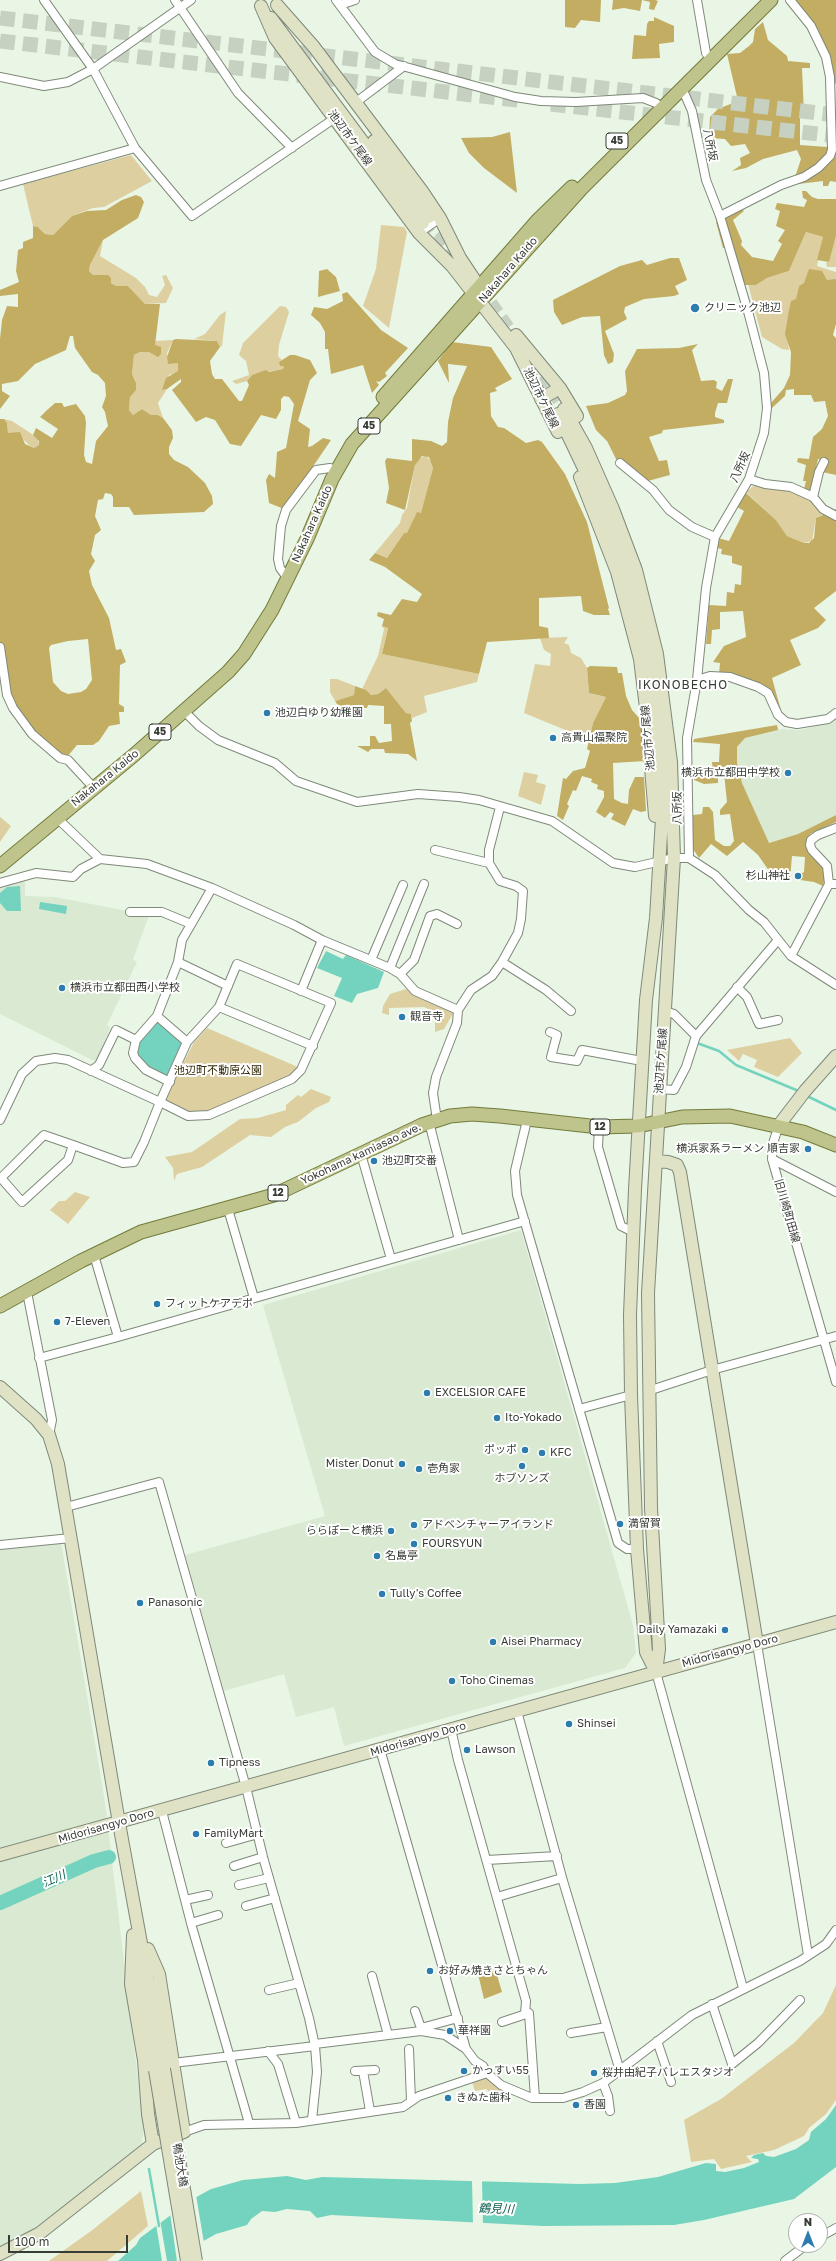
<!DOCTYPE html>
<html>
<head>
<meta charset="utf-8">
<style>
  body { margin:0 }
  #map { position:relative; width:836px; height:2261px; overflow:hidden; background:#eaf6e5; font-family:"Golos Text",sans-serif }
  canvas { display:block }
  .north { position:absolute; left:788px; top:2213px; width:40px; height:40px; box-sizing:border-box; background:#fff; border:1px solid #afb1ae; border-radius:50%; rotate:0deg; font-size:11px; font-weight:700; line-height:16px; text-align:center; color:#373c35 }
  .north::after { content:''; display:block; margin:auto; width:14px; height:18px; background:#2d7cae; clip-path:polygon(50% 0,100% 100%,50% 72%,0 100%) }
  .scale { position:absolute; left:8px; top:2235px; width:120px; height:18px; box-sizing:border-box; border:2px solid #373c35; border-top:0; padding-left:5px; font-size:12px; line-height:14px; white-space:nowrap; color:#373c35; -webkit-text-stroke:3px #fff; paint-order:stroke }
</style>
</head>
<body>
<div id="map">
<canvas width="836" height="2261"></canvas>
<div class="north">N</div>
<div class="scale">100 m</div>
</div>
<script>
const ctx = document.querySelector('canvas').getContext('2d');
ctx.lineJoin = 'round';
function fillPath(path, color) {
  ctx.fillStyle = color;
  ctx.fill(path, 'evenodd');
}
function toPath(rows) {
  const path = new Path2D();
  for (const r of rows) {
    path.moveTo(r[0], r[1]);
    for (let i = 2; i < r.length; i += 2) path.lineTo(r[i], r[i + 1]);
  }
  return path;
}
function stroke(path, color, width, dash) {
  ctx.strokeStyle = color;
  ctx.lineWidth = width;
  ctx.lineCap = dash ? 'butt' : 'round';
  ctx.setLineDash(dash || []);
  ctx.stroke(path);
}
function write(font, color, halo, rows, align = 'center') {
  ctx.font = font + ' "Golos Text","Noto Sans JP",sans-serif';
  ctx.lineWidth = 4;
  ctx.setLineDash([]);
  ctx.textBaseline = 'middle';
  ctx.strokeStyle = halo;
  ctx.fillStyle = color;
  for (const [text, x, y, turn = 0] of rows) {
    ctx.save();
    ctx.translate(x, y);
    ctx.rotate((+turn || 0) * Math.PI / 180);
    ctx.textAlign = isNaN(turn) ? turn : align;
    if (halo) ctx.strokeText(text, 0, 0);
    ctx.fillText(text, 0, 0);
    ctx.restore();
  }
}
fillPath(toPath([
  [836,719,836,815,798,834,768,843,742,783,737,763,737,747,745,738,782,729,800,730,830,723],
  [25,880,25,896,55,897,149,915,133,960,137,962,107,1025,110,1027,98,1060,94,1061,0,1014,0,888,5,885],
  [521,1230,633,1625,636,1653,625,1668,344,1746,334,1707,296,1717,284,1674,224,1691,185,1555,325,1516,263,1305],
  [61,1542,105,1802,144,2129,141,2148,44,2223,0,2247,0,1550]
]), '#d9e9d2');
fillPath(toPath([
  [131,155,152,181,104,207,93,208,72,216,53,235,45,234,38,227,33,226,23,184],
  [381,225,404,227,407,232,389,328,363,306,376,269],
  [806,232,823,237,817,266,836,272,836,283,811,290,799,286,788,340,789,350,782,349,762,337,748,284,756,285,767,278,789,271],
  [836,236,836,267,827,267,826,263,829,261],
  [103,240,100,256,136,278,145,287,149,295,157,297,165,285,162,276,166,275,173,288,166,303,145,304,128,286,116,286,100,276,93,275,89,271,90,265],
  [280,306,286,307,289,312,279,345,278,356,282,360,279,362,284,366,283,369,252,375,247,381,236,384,232,381,249,375,246,361,239,355,243,343],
  [226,311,222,346,220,347,217,341,194,339,205,334,220,315],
  [173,340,167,353,168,363,178,363,179,368,178,372,169,375,163,390,167,389,158,403,163,418,158,415,151,415,142,409,133,415,129,410,130,397,135,380,132,374,134,355,140,352,149,352,155,345,155,341],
  [4,419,12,421,38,438,39,445,34,448,30,446,23,439,8,433,7,423],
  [426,455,432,463,433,468,421,514,417,513,407,534,404,533,387,558,375,553,400,523,402,515,407,508,415,464,417,460],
  [756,484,791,489,810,498,827,512,816,518,812,541,804,543,787,536,776,520,746,492],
  [382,626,388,627,382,654,479,674,477,682,424,696,427,712,412,718,411,714,406,713,386,688,378,694,371,695,362,689,378,656,384,629],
  [568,637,564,643,569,645,571,653,581,658,587,668,589,693,606,697,593,723,590,736,582,732,580,736,524,713,535,664,550,666,551,654,544,650,540,638],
  [330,679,337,679,355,686,354,695,335,701,330,692],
  [524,772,538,775,536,782,546,785,541,805,518,796],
  [0,817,11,826,0,842],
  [406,989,414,995,454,1012,444,1029,435,1032,435,1017,433,1011,424,1007,389,1008,389,1015,382,1013,383,1006,390,994],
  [207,1028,298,1067,289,1076,208,1112,190,1114,164,1101,194,1042],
  [790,1038,802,1053,778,1077,754,1067,757,1060,743,1054,739,1061,727,1050],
  [311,1089,331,1097,329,1102,316,1108,298,1122,285,1127,271,1137,250,1135,202,1167,177,1174,174,1181,173,1168,165,1157,192,1152,240,1119,258,1118,286,1110,286,1105,298,1095,301,1097],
  [75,1192,90,1197,68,1224,50,1210,59,1201,65,1201],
  [836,1985,836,2100,826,2114,809,2128,804,2136,774,2150,746,2156,752,2162,721,2169,714,2159,691,2162,684,2120,721,2099,794,2043,823,2013],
  [486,2075,503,2088,497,2099,486,2089,475,2091,471,2079],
  [141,2191,148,2226,107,2261,49,2261,91,2231]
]), '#ddcfa0');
fillPath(toPath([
  [565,0,601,0,600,22,581,20,575,28,565,27],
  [613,0,655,0,658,1,654,10,649,9,650,2,642,0,640,11,624,8,612,10],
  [794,0,836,0,836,84,833,82,833,75],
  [654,17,674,26,674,42,659,44,660,58,632,59,634,35,646,36,647,24,649,21,654,21],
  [763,22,768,40,787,56,788,61,810,63,810,68,802,68,804,114,800,114,800,145,827,147,829,152,836,149,836,182,830,181,828,186,823,186,823,181,798,184,795,177,801,159,797,150,763,159,746,168,732,171,741,165,740,158,750,153,745,144,731,146,725,139,709,138,710,117,718,109,738,101,727,54,740,53,749,46,753,42,755,29],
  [510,132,517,193,484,168,469,153,461,138,492,137],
  [802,191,806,191,812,197,818,199,836,199,836,236,829,262,817,260,823,237,806,232,789,271,767,278,756,285,743,285,730,248,723,248,716,222,740,208,744,211,733,220,742,241,741,245,752,257,773,261,782,244,778,241,785,230,776,226,780,211,775,209,777,203,804,207,807,200,803,198],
  [136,195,141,197,144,202,138,218,103,240,90,265,89,271,93,275,108,275,111,278,111,283,116,286,128,286,145,304,160,304,155,345,161,347,161,354,158,357,149,352,140,352,134,355,132,374,136,383,136,390,130,397,129,410,133,415,142,409,151,415,158,415,163,418,172,430,173,438,169,447,169,454,174,460,188,467,205,483,212,496,213,504,204,512,134,515,129,507,113,507,113,497,111,494,105,493,103,499,98,500,95,516,101,530,95,535,91,554,95,561,89,571,92,585,109,618,116,650,121,649,126,662,120,665,119,704,124,707,124,712,119,712,120,724,109,726,99,741,93,745,77,745,67,757,49,745,37,734,12,701,0,659,0,419,4,419,7,423,8,433,20,432,25,444,34,448,39,445,39,441,33,435,36,428,52,438,58,429,40,417,46,411,55,403,62,403,64,407,76,404,85,416,86,423,84,455,86,462,92,464,96,441,108,426,105,412,102,407,106,396,105,383,98,375,92,372,75,348,73,336,70,336,66,350,35,364,18,381,2,384,2,391,10,396,0,409,0,339,2,320,7,306,18,307,18,294,0,296,0,290,19,282,16,271,18,250,23,248,23,242,33,238,33,226,38,227,45,234,53,235,72,216,87,211,106,210,122,200],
  [88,639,92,680,86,689,81,692,68,694,61,691,53,682,49,648,51,645,68,641],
  [670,258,679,258,687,280,675,286,679,294,674,296,644,299,625,307,624,312,627,319,605,331,614,354,613,362,608,364,604,355,600,316,582,317,562,325,554,312,553,300,620,266,642,260,647,265],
  [327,269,336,277,340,291,318,297,319,271],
  [809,269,822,271,827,280,836,279,836,324,833,335,836,338,836,475,822,472,825,461,818,459,811,491,804,489,806,481,803,481,806,465,797,462,798,458,809,459,813,437,822,429,828,416,825,401,814,402,811,395,794,395,794,389,786,390,785,396,772,408,771,403,784,388,790,375,791,352,785,334,789,310,791,301,796,299,799,286,804,283],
  [347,292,381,330,408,348,385,373,387,376,379,382,376,381,379,385,372,393,363,365,331,374,328,349,325,349,325,332,320,323,311,315,314,307,327,309,343,301,342,294],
  [176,339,217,341,220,347,210,361,212,374,215,379,222,379,239,401,242,401,249,385,247,381,252,375,266,370,269,372,283,369,284,366,280,366,279,362,290,355,295,355,310,360,317,373,310,380,298,421,310,429,308,447,312,446,323,438,331,440,284,509,269,503,266,480,269,474,275,478,277,452,286,448,294,404,289,397,284,396,281,399,281,410,276,419,261,415,241,446,230,444,215,420,206,417,196,422,172,390,181,382,181,379,167,389,162,390,166,378,178,371,178,363,168,364,167,357,173,340],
  [452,342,491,347,512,379,495,388,497,391,490,393,491,416,498,427,504,428,526,443,538,440,542,442,565,474,587,522,609,608,608,609,610,615,594,615,583,611,581,596,539,598,539,626,548,628,549,638,487,642,479,674,382,654,388,628,382,626,384,619,377,616,378,612,391,615,402,599,417,602,422,594,385,567,369,560,375,553,387,558,404,533,407,533,417,512,421,513,433,468,429,457,422,456,415,465,405,510,386,503,389,488,385,461,387,458,412,461,412,439,431,441,442,446,447,442,448,422,453,398,467,366,448,364,449,383,438,361],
  [698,344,692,350,701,381,714,380,717,382,716,388,722,391,728,379,733,379,727,403,718,403,715,413,715,417,724,420,724,423,663,430,662,433,649,437,659,461,667,460,670,475,644,482,629,467,616,459,607,441,596,430,586,406,608,403,625,395,627,391,625,371,637,349,679,348],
  [745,492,776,520,787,536,804,543,809,543,814,538,816,518,836,509,836,591,814,608,826,620,818,628,790,640,801,665,772,678,782,714,770,691,763,685,735,675,719,674,720,663,713,662,724,646,746,637,743,611,720,612,720,629,712,630,711,644,706,644,709,605,726,606,727,592,734,593,735,584,741,585,742,566,732,563,732,556,721,554,722,549,717,548,718,538,729,541,744,511,737,507],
  [590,666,617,667,618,673,622,673,626,696,632,710,640,719,645,761,613,763,614,799,622,803,628,804,629,790,635,777,644,777,646,811,641,812,633,809,625,826,611,819,614,814,610,812,605,818,596,812,604,797,604,791,597,789,598,785,591,782,592,779,582,776,576,791,573,790,567,804,569,806,563,820,557,816,563,778,566,779,573,771,585,768,590,751,587,749,593,723,606,697,589,693,587,668],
  [355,686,366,690,371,695,378,694,386,688,406,713,411,714,412,721,410,723,417,761,408,754,385,753,384,749,371,749,368,752,357,746,370,746,370,736,375,736,379,743,392,741,391,724,384,724,384,706,368,705,367,708,364,708,363,712,352,711,337,704,335,701,354,695],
  [777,725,778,730,745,738,737,747,737,763,742,783,769,843,798,834,836,815,836,822,810,834,806,844,808,851,826,871,823,886,814,882,800,880,801,874,804,872,805,857,792,856,790,879,774,878,758,855,743,842,727,856,711,844,699,858,693,849,693,815,702,814,703,807,709,807,713,812,715,840,724,846,730,846,734,841,730,814,720,815,720,810,727,802,724,773,718,773,718,783,704,784,694,780,695,776,713,774,712,762,719,762,720,744,693,742,694,739],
  [495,1968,502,1992,484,1999,478,1974,482,1970]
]), '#c2ad63');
fillPath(toPath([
  [20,886,21,911,7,911,0,903,0,893,7,887],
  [40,902,67,906,66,914,39,909],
  [326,951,343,959,346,955,384,972,378,988,357,994,352,1003,334,996,342,978,317,968],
  [158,1022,183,1042,168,1075,166,1077,148,1068,137,1055,136,1048,139,1043],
  [836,2105,836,2167,794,2199,704,2220,674,2225,543,2226,331,2215,317,2218,310,2211,287,2209,275,2212,262,2211,251,2219,247,2225,216,2234,198,2244,176,2261,118,2261,136,2245,140,2238,191,2200,211,2189,243,2180,287,2176,306,2180,322,2177,580,2184,615,2183,658,2177,706,2163,716,2164,716,2171,725,2172,744,2168,759,2162,758,2159,751,2158,754,2155,763,2153,766,2156,774,2157,796,2149,809,2140,811,2132,826,2119]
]), '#73d3be');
fillPath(toPath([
  [472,2180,482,2180,483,2226,473,2225],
  [196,2195,204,2243,177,2261,170,2213],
  [160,2220,167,2261,162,2261,156,2224]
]), '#eaf6e5');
stroke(toPath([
  [697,1043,719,1051,736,1065,801,1092],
  [807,1096,836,1110],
  [149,2169,159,2226]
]), '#73d3be', 2.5);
stroke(toPath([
  [0,1903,94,1861,109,1857]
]), '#73d3be', 14);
stroke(toPath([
  [429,217,450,245],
  [423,223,447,256],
  [481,288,521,345],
  [532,361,564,409]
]), '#c6d1c2', 12, [12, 6]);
stroke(toPath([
  [0,18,836,115],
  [0,41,525,101],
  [551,104,836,136]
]), '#c6d1c2', 15, [15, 8]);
const street = toPath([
  [44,0,93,69,135,148,192,216,335,118],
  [175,0,238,93,292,148],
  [336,0,375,52,395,64,515,97,541,101,576,102,643,98,656,103,662,107],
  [697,0,706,53],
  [340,5,355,0],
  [0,77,44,86,68,82,93,69,191,0],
  [682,88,692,111,706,180,720,216,749,315,764,373,767,408,764,433,749,479,715,537,706,588,697,680,687,738,689,858],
  [355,103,404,66],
  [0,186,135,148],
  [720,216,781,185,804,177,818,168,830,156,832,150,830,77,826,57,811,26,790,0],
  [419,233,440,218],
  [620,463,653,490,669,510,692,527,715,537],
  [749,479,765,484,791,487,813,497,823,509,836,516],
  [813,497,819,472,824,462],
  [288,579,280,568,278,559,281,526,286,510,316,470,330,468],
  [0,647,7,695,13,708,32,734,60,758,68,760,93,787],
  [697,680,710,676,730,677,758,687,768,693,778,715,786,722,797,724,828,719,836,713],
  [184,711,199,726,218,740,275,763,296,781,357,802,418,794,459,797,479,800,552,821,613,863,635,867,674,858,689,858,715,875,749,910,764,922,791,956,836,985],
  [57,818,100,859],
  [435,850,489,863],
  [0,883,36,873,73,877,81,869,100,859,147,864,212,888],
  [829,884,827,866,812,850,810,845,811,840,818,835,836,828],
  [130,912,162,912,191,924],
  [791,956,829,884,836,884],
  [371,960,403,885],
  [178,962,157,1016,187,1042],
  [502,962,546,990,571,1011],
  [390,968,424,884],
  [400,974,414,960,430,916,437,914,457,924],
  [228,986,178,962,182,940,212,888,294,925,322,940,390,968,400,974,415,991,458,1010,457,1023,436,1077,433,1093,437,1120],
  [737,987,747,997,759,1024,778,1020],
  [301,991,322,940],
  [219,1007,313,1046],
  [458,1010,471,990,492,976,502,962,518,933,521,919,523,891,516,886,500,881,489,863,489,850,500,807],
  [665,1011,674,1014,696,1036],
  [157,1016,136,1040,133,1053,135,1058,146,1070,170,1082],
  [550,1032,557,1035,551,1057,577,1061,582,1050,642,1061],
  [91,1071,99,1065,116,1030,136,1040],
  [659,1089,674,1090,686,1067,696,1036,778,940],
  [0,1120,22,1074,36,1061,55,1058,68,1060,160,1102,188,1116,209,1115,292,1079,301,1070,331,1003,237,964,219,1007,187,1042,160,1102,144,1142,134,1162,123,1163,73,1145,68,1160,22,1202,1,1178,44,1135,73,1145],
  [527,1120,515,1171,517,1195,618,1543,627,1549,637,1549],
  [429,1122,459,1240],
  [779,1125,773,1143,772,1159,836,1382],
  [599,1127,598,1147,621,1226,633,1232],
  [361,1154,391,1259],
  [772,1159,836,1192],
  [228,1209,254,1298],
  [94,1255,118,1337],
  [27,1292,52,1420,49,1435],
  [39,1358,118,1337,525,1221],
  [648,1391,712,1370,836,1336],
  [579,1409,631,1395],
  [66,1507,159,1482,246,1787,263,1857,309,2018,315,2046,317,2072,312,2120],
  [0,1545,71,1538],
  [757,1644,808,1955],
  [656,1672,743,1988],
  [517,1711,563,1881,620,2071],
  [451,1729,458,1760,526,2001,525,2014],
  [380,1749,466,2049,475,2061,483,2066,487,2073,501,2085,532,2098,563,2098,583,2092,603,2083,692,2015,800,1961,826,1944,836,1930],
  [162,1811,192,1927,249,2123],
  [226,1843,258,1834],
  [487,1860,557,1856],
  [234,1866,263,1857],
  [239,1885,269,1878],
  [497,1897,562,1878],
  [185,1900,208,1895],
  [246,1906,275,1898],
  [191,1923,218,1915],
  [372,1976,388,2035],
  [269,1990,299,1983],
  [712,2004,732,2064,758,2043,800,2000],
  [415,2011,421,2028,458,2018],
  [502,2022,529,2013,535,2098],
  [421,2031,445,2035,466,2049],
  [571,2033,607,2027],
  [657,2041,671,2082],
  [315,2044,421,2031,421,2028],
  [409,2049,411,2101],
  [268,2051,278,2064,296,2123],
  [173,2063,315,2046],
  [355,2071,375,2070],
  [363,2071,370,2111],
  [603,2083,608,2096,610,2111],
  [184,2132,204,2125,296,2123,403,2107,419,2096,487,2073],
  [820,2237,836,2228],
  [785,2261,806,2245]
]);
const secondary = toPath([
  [277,5,314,47,422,191,440,218,460,258,484,294],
  [261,6,275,38,419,233,452,266,516,348,558,432],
  [271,18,423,223],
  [374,141,429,217],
  [516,335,560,388,577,416],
  [541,399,560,388],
  [564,409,586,448,613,509,636,570,657,654,671,762,674,858,648,1293,651,1508,659,1649,656,1672],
  [558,414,607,517,627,572,648,660,660,754,662,818,656,918,646,1000,635,1189,630,1315,631,1395,637,1549,646,1652,656,1672],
  [580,477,617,572,640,659,646,708,655,816],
  [779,1125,805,1091,836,1056],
  [656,1161,668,1162,677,1165,680,1172,757,1644],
  [0,1387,36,1419,49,1435,58,1464,119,1823,164,2069],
  [0,1855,836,1622],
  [133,1935,131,1984,144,2060,148,2114,153,2144],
  [135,1951,155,2070],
  [0,2254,40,2233,153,2144,184,2132,159,1974,148,1949]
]);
const primary = toPath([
  [383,397,537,221,572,187],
  [0,866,134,755,228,672,244,654,272,610,307,539,332,479,352,444,582,188,771,0],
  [0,1306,81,1261,141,1232,274,1195,422,1125,450,1116,472,1114,500,1116,599,1127,638,1126,682,1117,730,1116,803,1132,836,1145]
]);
stroke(street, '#7f897a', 10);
stroke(secondary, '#7f897a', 14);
stroke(primary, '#737b3c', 15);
stroke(street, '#fff', 8);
stroke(secondary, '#dfe2c5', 12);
stroke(primary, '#bec48c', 13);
const secondaryBridge = toPath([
  [164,2069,196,2261],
  [155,2070,187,2261]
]);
stroke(secondaryBridge, '#7f897a', 14, []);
stroke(secondaryBridge, '#dfe2c5', 12);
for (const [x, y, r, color] of [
  [695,308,5,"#2d7cae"],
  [267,713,4,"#2d7cae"],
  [553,738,4,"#2d7cae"],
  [788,773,4,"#2d7cae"],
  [798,876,4,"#2d7cae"],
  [62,988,4,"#2d7cae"],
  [402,1017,4,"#2d7cae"],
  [808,1149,4,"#2d7cae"],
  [374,1161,4,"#2d7cae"],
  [157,1304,4,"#2d7cae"],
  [57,1322,4,"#2d7cae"],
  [427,1393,4,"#2d7cae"],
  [497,1418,4,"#2d7cae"],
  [525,1450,4,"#2d7cae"],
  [542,1453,4,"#2d7cae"],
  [402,1464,4,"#2d7cae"],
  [522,1466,4,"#2d7cae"],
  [419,1469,4,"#2d7cae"],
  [620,1524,4,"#2d7cae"],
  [414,1525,4,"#2d7cae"],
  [391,1531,4,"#2d7cae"],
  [414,1544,4,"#2d7cae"],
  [377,1556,4,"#2d7cae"],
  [382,1594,4,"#2d7cae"],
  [140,1603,4,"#2d7cae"],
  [725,1630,4,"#2d7cae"],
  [493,1642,4,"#2d7cae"],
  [452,1681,4,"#2d7cae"],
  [569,1724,4,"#2d7cae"],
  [467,1750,4,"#2d7cae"],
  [211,1763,4,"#2d7cae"],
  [196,1834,4,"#2d7cae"],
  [430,1971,4,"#2d7cae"],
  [450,2031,4,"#2d7cae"],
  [464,2071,4,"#2d7cae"],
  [594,2073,4,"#2d7cae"],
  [448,2098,4,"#2d7cae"],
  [576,2105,4,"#2d7cae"]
]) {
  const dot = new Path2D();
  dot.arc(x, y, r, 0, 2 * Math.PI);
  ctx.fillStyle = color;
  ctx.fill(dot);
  stroke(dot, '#fff', 1.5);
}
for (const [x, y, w] of [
  [617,141,22],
  [369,426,22],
  [160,732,22],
  [600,1127,20],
  [278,1193,20]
]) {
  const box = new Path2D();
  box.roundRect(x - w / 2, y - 8, w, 16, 3);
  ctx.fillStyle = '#fff';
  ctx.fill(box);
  stroke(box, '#373c35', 1);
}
write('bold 10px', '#373c35', null, [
  ["45",617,141],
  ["45",369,426],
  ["45",160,732],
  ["12",600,1127],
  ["12",278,1193]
]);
write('11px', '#373c35', '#fff', [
  ["池辺市ケ尾線",350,138,54],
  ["八所坂",710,145,79],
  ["Nakahara Kaido",508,270,-49],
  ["池辺市ケ尾線",541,398,64],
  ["八所坂",740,467,-66],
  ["Nakahara Kaido",312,524,-66],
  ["池辺市ケ尾線",648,738,-95],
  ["Nakahara Kaido",105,778,-39],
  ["八所坂",678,808,-90],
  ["池辺市ケ尾線",661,1061,-86],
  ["Yokohama kamiasao ave.",361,1154,-25],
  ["旧川崎町田線",787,1211,74],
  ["Midorisangyo Doro",730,1651,-15],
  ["Midorisangyo Doro",418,1739,-16],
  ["Midorisangyo Doro",106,1826,-16],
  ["鴨池大橋",180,2165,81]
]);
write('11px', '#373c35', '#fff', [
  ["クリニック池辺",704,308],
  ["池辺白ゆり幼稚園",275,713],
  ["高貴山福聚院",561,738],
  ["横浜市立都田中学校",780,773,"right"],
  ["杉山神社",790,876,"right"],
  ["横浜市立都田西小学校",70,988],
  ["観音寺",410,1017],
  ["横浜家系ラーメン 順吉家",800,1149,"right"],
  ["池辺町交番",382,1161],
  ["フィットケアデポ",165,1304],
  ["7-Eleven",65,1322],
  ["EXCELSIOR CAFE",435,1393],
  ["Ito-Yokado",505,1418],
  ["ポッポ",517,1450,"right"],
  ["KFC",550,1453],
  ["Mister Donut",394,1464,"right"],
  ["壱角家",427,1469],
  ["ホブソンズ",522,1479,"center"],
  ["満留賀",628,1524],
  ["アドベンチャーアイランド",422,1525],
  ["ららぽーと横浜",383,1531,"right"],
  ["FOURSYUN",422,1544],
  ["名島亭",385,1556],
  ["Tully's Coffee",390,1594],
  ["Panasonic",148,1603],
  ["Daily Yamazaki",717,1630,"right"],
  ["Aisei Pharmacy",501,1642],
  ["Toho Cinemas",460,1681],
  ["Shinsei",577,1724],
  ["Lawson",475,1750],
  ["Tipness",219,1763],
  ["FamilyMart",204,1834],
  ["お好み焼きさとちゃん",438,1971],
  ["華祥園",458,2031],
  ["かっすい55",472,2071],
  ["桜井由紀子バレエスタジオ",602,2073],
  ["きぬた歯科",456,2098],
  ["香園",584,2105]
], 'left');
write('11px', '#332a08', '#fff', [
  ["池辺町不動原公園",218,1071]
]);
ctx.letterSpacing = '1px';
write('12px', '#373c35', '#fff', [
  ["IKONOBECHO",683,685]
]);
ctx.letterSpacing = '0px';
write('italic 12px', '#0f6052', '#fff', [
  ["江川",54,1879,-24],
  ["鶴見川",496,2209,2]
]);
</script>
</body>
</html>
